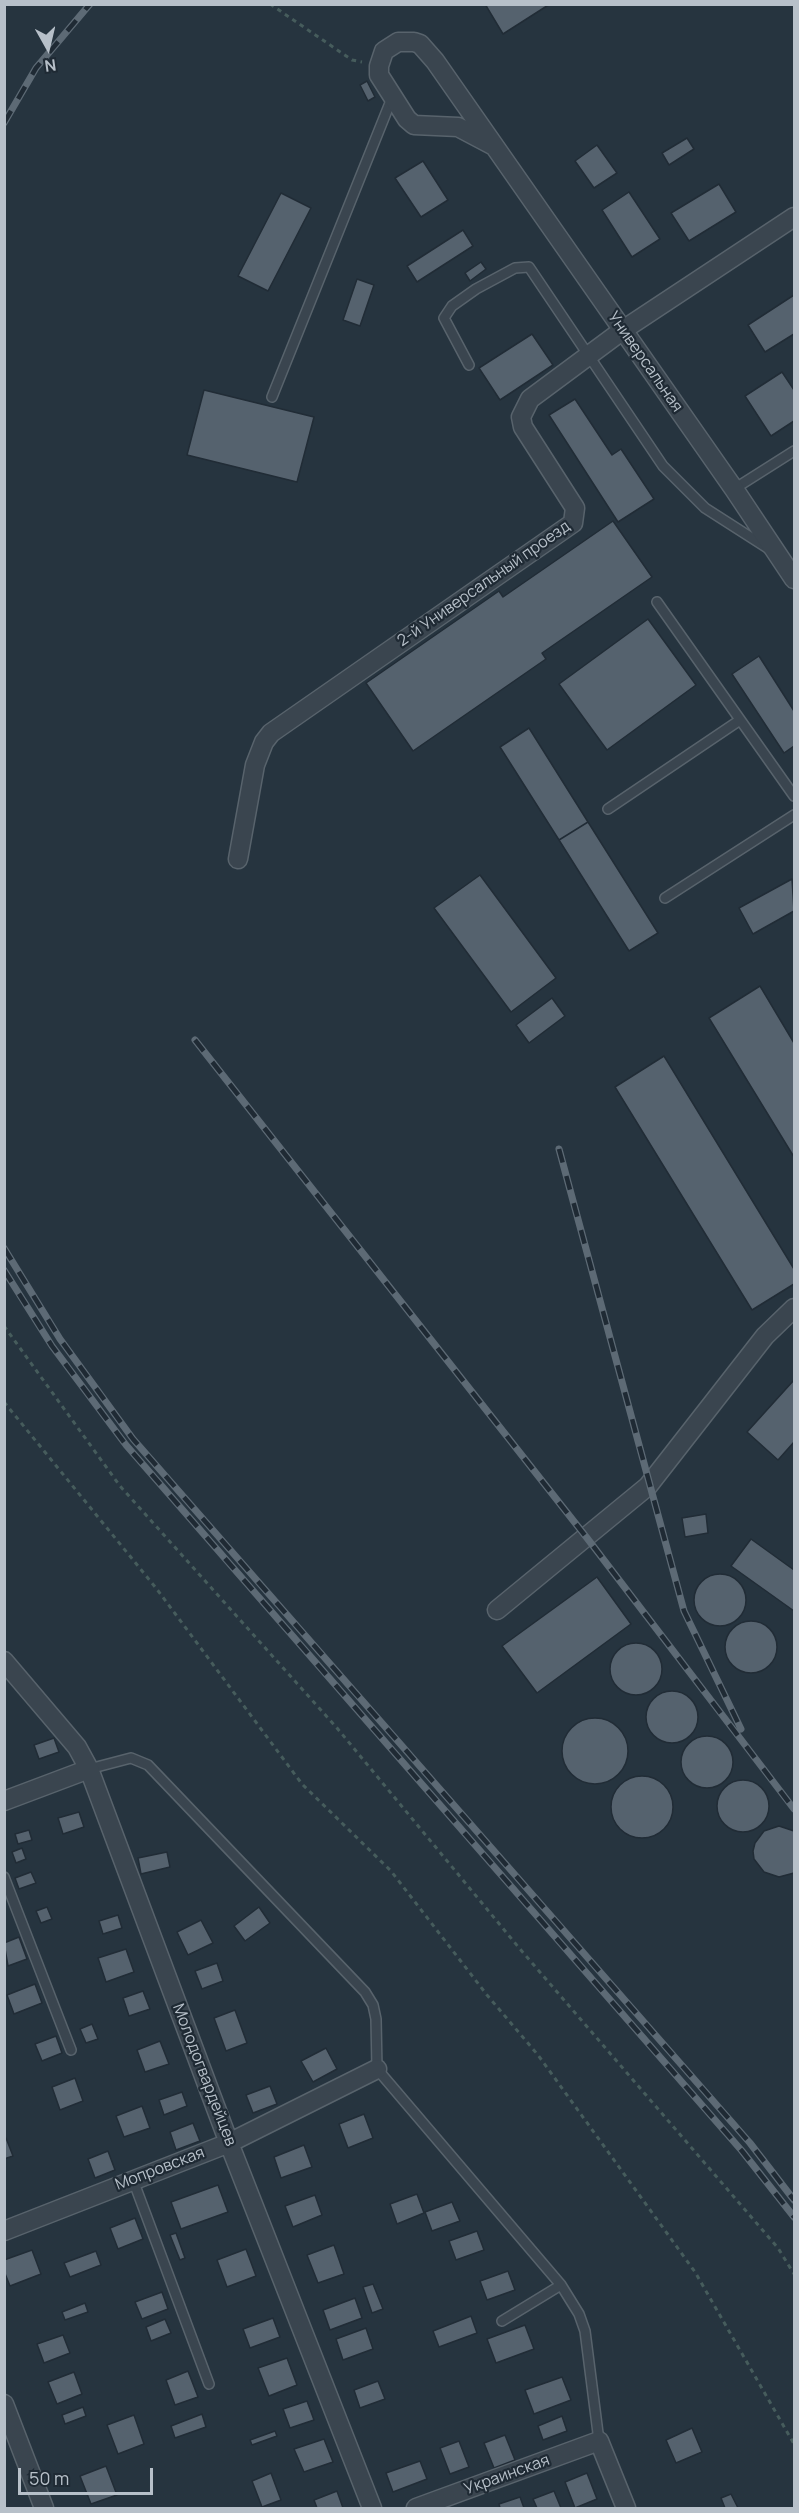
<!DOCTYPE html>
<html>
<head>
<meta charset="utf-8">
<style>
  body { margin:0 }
  #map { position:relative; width:799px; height:2513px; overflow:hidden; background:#26343f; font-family:Manrope,sans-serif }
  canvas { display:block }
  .frame { position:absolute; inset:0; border:6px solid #b7c0c9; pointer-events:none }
  .north { position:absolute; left:18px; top:18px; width:60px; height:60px; -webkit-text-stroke:4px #1f2a34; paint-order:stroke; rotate:172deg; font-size:16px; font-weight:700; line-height:24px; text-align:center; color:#b7c0c9 }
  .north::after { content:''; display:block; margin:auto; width:21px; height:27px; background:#b7c0c9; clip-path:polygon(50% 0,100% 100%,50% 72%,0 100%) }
  .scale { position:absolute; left:18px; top:2468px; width:135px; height:27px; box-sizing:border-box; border:3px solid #b7c0c9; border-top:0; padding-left:8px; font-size:18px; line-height:21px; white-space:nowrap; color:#b7c0c9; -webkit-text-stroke:4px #1f2a34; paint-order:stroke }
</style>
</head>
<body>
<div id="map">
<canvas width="799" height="2513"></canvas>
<div class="frame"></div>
<div class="north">N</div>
<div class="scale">50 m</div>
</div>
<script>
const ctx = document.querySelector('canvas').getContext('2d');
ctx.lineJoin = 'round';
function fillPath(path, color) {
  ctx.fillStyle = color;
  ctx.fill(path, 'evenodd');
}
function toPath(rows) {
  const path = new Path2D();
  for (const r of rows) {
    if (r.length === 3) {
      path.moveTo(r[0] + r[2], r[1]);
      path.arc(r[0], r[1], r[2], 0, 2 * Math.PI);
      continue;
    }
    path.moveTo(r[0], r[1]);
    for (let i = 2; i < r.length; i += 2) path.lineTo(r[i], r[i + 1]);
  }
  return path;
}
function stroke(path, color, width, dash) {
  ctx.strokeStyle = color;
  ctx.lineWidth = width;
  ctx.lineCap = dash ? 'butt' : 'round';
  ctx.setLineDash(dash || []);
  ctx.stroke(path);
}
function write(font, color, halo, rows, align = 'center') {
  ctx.font = font + ' Manrope,sans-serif';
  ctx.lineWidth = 4.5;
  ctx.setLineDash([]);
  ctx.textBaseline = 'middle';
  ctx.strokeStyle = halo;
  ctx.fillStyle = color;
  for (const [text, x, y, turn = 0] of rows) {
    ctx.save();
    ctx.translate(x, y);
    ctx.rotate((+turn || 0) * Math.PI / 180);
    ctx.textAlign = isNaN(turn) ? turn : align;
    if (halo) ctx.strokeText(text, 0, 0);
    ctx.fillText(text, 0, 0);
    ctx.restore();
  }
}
const building = toPath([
  [485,4,550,4,503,34,485,4],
  [367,81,375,97,368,101,360,85,367,81],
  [687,138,694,149,669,165,662,153,687,138],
  [597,145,617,173,594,188,575,161,597,145],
  [423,161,448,200,421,217,395,178,423,161],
  [719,184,736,212,689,241,671,213,719,184],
  [629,192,660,239,632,257,602,210,629,192],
  [281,193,311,208,268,291,238,276,281,193],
  [463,230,473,246,417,282,407,266,463,230],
  [481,262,486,269,470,281,465,273,481,262],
  [357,279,374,285,360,326,343,320,357,279],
  [794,295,794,334,765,352,748,325,794,295],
  [532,334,553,365,500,400,479,368,532,334],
  [782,372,794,390,794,421,771,436,745,396,782,372],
  [204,390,314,417,297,482,187,455,204,390],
  [575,399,612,455,621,449,654,499,618,522,549,415,575,399],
  [613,521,652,577,542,653,546,659,413,751,366,683,499,591,503,597,613,521],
  [648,619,696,685,607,750,559,684,648,619],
  [759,656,794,711,794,746,784,753,732,674,759,656],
  [529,728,588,822,559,840,500,747,529,728],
  [588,822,658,933,629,951,559,840,588,822],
  [480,875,556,978,511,1012,434,908,480,875],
  [792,879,794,911,753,934,739,908,792,879],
  [760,986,794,1043,794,1157,709,1018,760,986],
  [552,998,565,1016,529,1043,516,1025,552,998],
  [664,1056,794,1269,794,1284,752,1310,615,1087,664,1056],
  [794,1380,794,1442,778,1460,747,1432,794,1380],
  [706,1514,708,1533,685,1537,682,1518,706,1514],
  [751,1539,794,1570,794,1611,731,1566,751,1539],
  [720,1600,26],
  [597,1577,631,1624,537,1693,502,1646,597,1577],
  [751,1647,26],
  [636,1669,26],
  [672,1717,26],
  [595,1751,33],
  [707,1762,26],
  [54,1738,59,1752,39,1759,34,1745,54,1738],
  [642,1807,31],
  [743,1806,26],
  [79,1812,84,1827,63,1834,58,1818,79,1812],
  [779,1826,794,1831,794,1873,779,1877,764,1872,754,1859,753,1851,755,1843,764,1831,779,1826],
  [29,1830,32,1840,18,1844,15,1834,29,1830],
  [22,1848,26,1859,16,1863,12,1852,22,1848],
  [167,1852,170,1867,141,1874,138,1858,167,1852],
  [31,1872,36,1883,19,1889,15,1878,31,1872],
  [47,1907,52,1919,41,1923,36,1911,47,1907],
  [259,1907,270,1923,245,1941,234,1926,259,1907],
  [118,1915,122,1928,103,1934,99,1921,118,1915],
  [201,1920,213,1943,188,1955,177,1932,201,1920],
  [19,1937,27,1959,8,1966,4,1943,19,1937],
  [126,1949,134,1972,106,1982,98,1958,126,1949],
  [217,1963,223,1981,202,1989,195,1971,217,1963],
  [35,1984,42,2003,14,2014,7,1995,35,1984],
  [143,1991,150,2009,129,2016,123,1998,143,1991],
  [235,2010,247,2043,226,2051,214,2018,235,2010],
  [92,2024,98,2039,86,2043,80,2029,92,2024],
  [56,2036,62,2053,42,2061,35,2044,56,2036],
  [160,2041,169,2064,145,2072,137,2050,160,2041],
  [326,2048,337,2069,313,2082,301,2061,326,2048],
  [75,2078,83,2101,60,2110,52,2087,75,2078],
  [270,2086,277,2104,253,2113,246,2095,270,2086],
  [182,2092,187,2106,164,2115,159,2100,182,2092],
  [142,2106,150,2128,124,2137,116,2116,142,2106],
  [364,2114,373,2138,348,2148,339,2124,364,2114],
  [193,2123,200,2141,176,2150,170,2132,193,2123],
  [6,2138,13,2156,4,2159,4,2139,6,2138],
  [304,2145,312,2167,281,2178,274,2157,304,2145],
  [108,2151,115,2170,95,2178,88,2159,108,2151],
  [218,2185,228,2212,181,2229,171,2202,218,2185],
  [417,2194,424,2213,397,2224,390,2204,417,2194],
  [315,2195,322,2215,293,2227,285,2206,315,2195],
  [452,2202,460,2221,432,2231,425,2212,452,2202],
  [135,2218,143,2239,118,2249,110,2228,135,2218],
  [477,2231,484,2250,456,2260,449,2241,477,2231],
  [176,2233,185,2258,180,2260,170,2235,176,2233],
  [334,2245,344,2274,318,2283,307,2255,334,2245],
  [246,2249,256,2276,227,2287,217,2260,246,2249],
  [32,2250,41,2274,10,2286,4,2271,4,2260,32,2250],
  [96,2251,101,2265,70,2277,64,2263,96,2251],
  [508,2271,515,2290,487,2300,480,2281,508,2271],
  [373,2284,383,2309,372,2313,363,2287,373,2284],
  [162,2292,168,2309,142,2319,135,2302,162,2292],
  [355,2298,362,2318,330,2330,323,2310,355,2298],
  [85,2303,88,2312,65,2320,62,2312,85,2303],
  [471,2316,477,2333,439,2347,433,2331,471,2316],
  [273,2318,280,2337,250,2348,243,2329,273,2318],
  [165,2319,171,2333,151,2341,146,2327,165,2319],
  [525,2325,534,2349,496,2363,487,2339,525,2325],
  [366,2328,373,2349,343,2360,336,2339,366,2328],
  [63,2335,70,2353,44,2363,37,2344,63,2335],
  [287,2358,297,2385,269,2396,258,2368,287,2358],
  [188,2371,198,2397,175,2405,166,2380,188,2371],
  [74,2372,82,2394,57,2404,48,2382,74,2372],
  [562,2377,571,2400,534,2414,525,2390,562,2377],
  [378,2381,385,2399,360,2408,354,2390,378,2381],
  [307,2401,314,2420,290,2428,283,2409,307,2401],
  [83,2407,86,2416,65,2424,62,2415,83,2407],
  [202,2414,206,2427,175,2438,171,2426,202,2414],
  [134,2415,144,2444,118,2454,107,2425,134,2415],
  [562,2416,567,2431,543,2440,538,2426,562,2416],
  [692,2428,702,2452,676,2463,666,2440,692,2428],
  [275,2431,277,2436,252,2445,250,2440,275,2431],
  [505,2435,515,2460,494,2468,484,2443,505,2435],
  [324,2439,333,2462,304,2472,294,2449,324,2439],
  [459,2441,469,2467,450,2474,440,2448,459,2441],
  [420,2461,427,2479,393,2492,386,2473,420,2461],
  [106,2466,117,2495,91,2504,80,2476,106,2466],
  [271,2473,281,2500,262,2507,252,2481,271,2473],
  [587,2473,597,2499,575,2508,565,2482,587,2473],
  [337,2491,343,2508,317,2508,314,2500,337,2491],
  [554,2491,561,2508,537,2508,533,2499,554,2491],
  [731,2494,738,2508,725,2508,721,2498,731,2494],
  [520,2497,524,2508,500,2508,499,2504,520,2497]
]);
fillPath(building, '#55626e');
stroke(building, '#212c36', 1.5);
const lane = toPath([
  [469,365,444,318,452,306,476,289,515,268,529,267,663,466,705,508,769,549],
  [272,397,392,98],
  [734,489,794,451],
  [657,602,794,796],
  [608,809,740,720],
  [665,898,794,815],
  [89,1769,131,1758,148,1765,365,1992,373,2005,376,2019,377,2069,561,2285,579,2314,585,2331,599,2441],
  [4,1877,71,2050],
  [133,2180,209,2384],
  [502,2321,561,2285]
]);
const street = toPath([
  [494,146,458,127,414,125,407,119,379,75,379,66,384,51,398,42,414,42,420,44,435,61,734,489,794,579],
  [238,859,255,765,264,742,271,733,573,523,575,508,523,427,521,417,530,399,623,330,794,217],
  [497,1610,648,1486,765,1336,794,1308],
  [4,1661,77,1747,89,1769,229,2143,372,2508],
  [4,1801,89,1769],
  [4,2231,229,2143,377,2069],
  [4,2404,44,2508],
  [416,2508,599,2441,626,2508]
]);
stroke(lane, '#58636c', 12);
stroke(street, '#58636c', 21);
stroke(toPath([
  [270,4,352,60,362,62],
  [4,1326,120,1486,337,1728,520,1949,778,2248,794,2274],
  [4,1402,156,1588,302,1784,391,1871,487,1995,538,2055,695,2272,794,2444]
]), '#465c5c', 3, [4.5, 4.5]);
stroke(lane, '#3a454f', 9);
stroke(street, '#3a454f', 18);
const rail = toPath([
  [4,123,36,68,90,4],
  [195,1040,587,1538,794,1809],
  [559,1149,684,1611,741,1729],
  [4,1248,60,1339,133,1439,750,2143,794,2200],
  [4,1270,52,1346,126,1445,742,2151,794,2217]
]);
stroke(rail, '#5d6a75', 7);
stroke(rail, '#1f2a34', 4.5, [14]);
write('16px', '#b7c0c9', '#1f2a34', [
  ["Универсальная",645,362,55],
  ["2-й Универсальный проезд",484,584,-35],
  ["Молодогвардейцев",204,2075,69],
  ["Мопровская",160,2169,-21],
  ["Украинская",507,2475,-20]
]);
</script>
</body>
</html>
